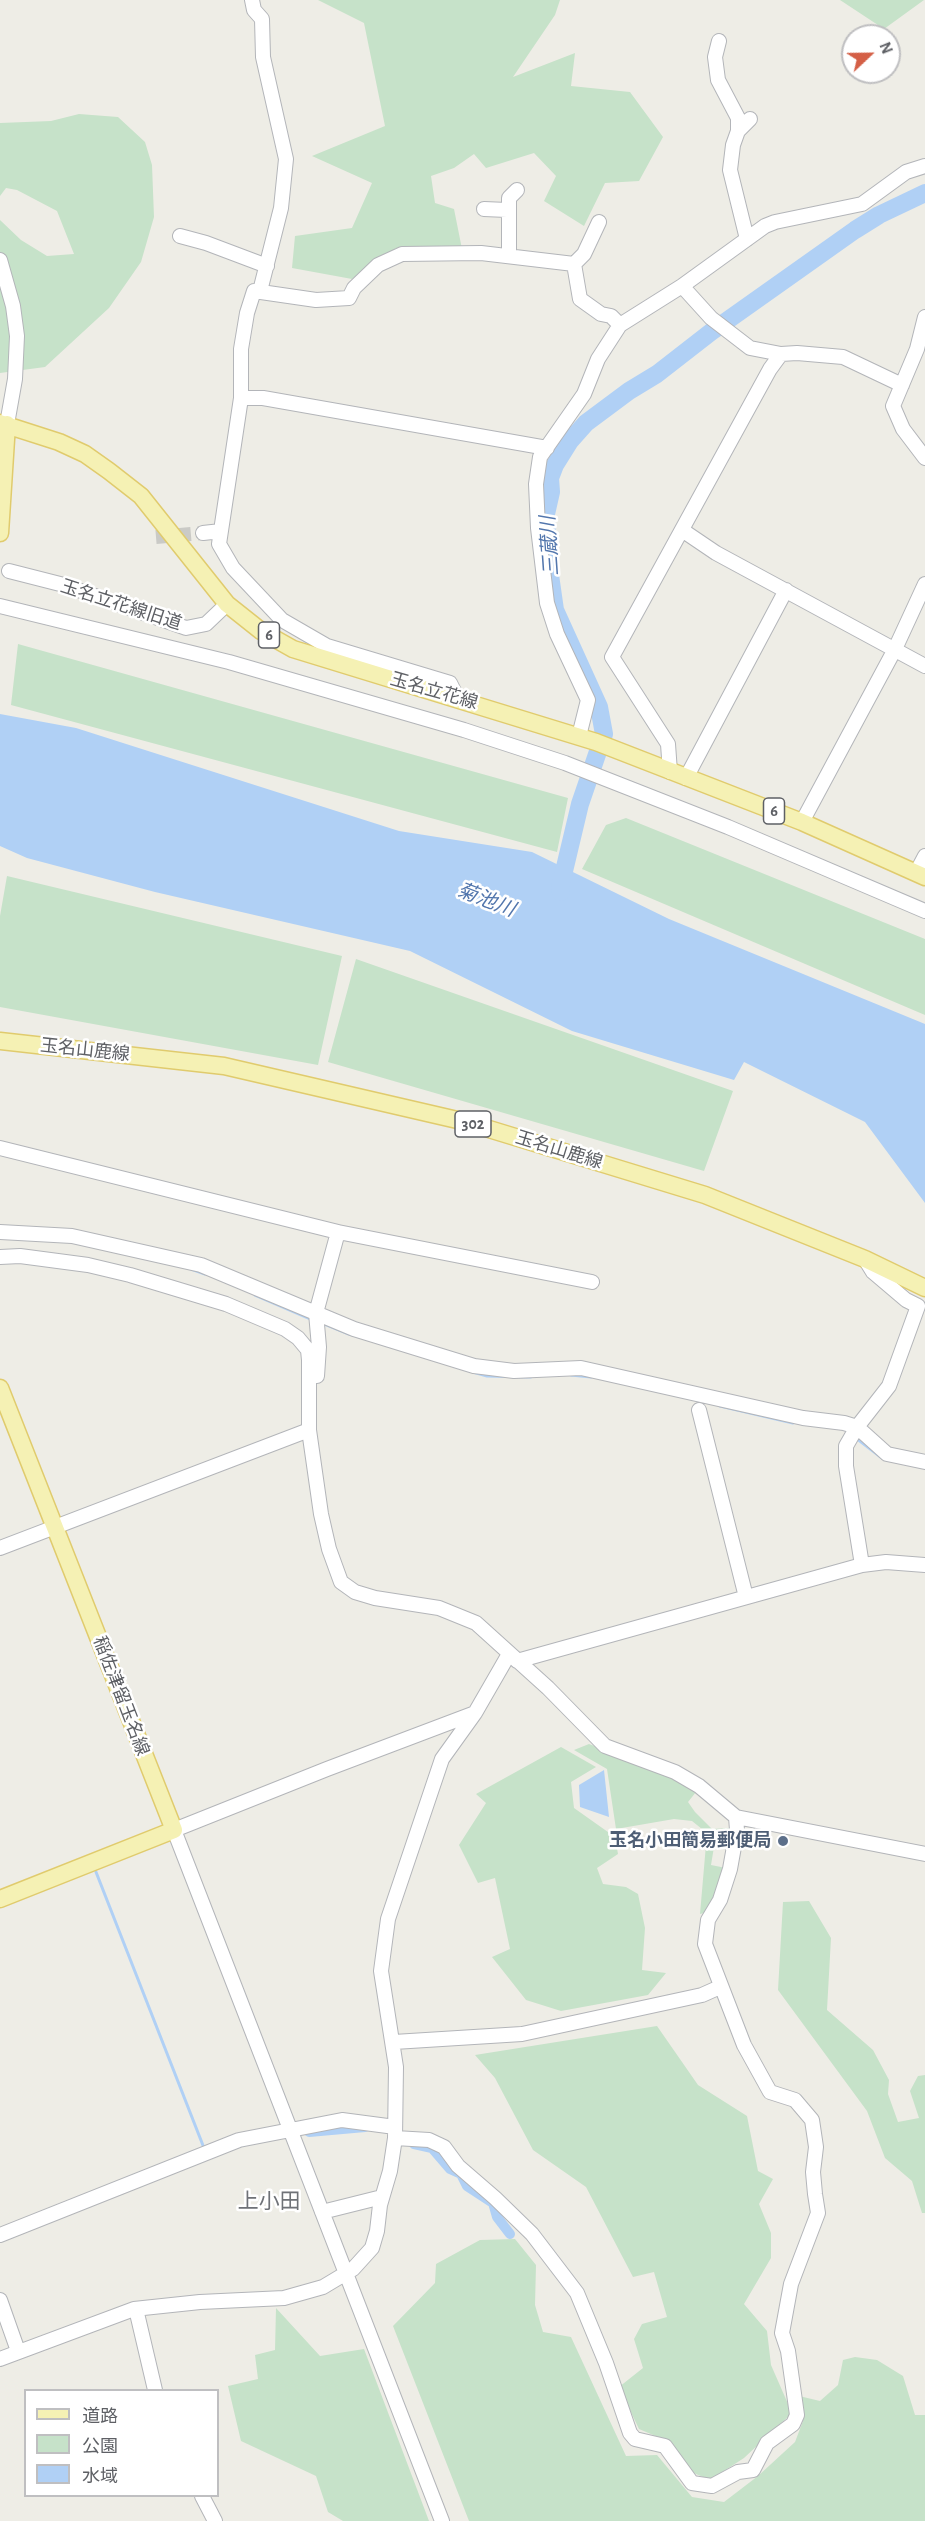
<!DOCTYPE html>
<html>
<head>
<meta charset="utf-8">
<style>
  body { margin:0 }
  #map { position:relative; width:925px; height:2521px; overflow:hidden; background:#eeede6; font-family:"Alegreya Sans","Noto Sans JP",sans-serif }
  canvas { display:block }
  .legend { position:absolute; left:24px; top:2389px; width:195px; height:108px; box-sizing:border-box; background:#fff; border:2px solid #bfbfc1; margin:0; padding:8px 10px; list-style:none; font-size:18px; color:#5e6065 }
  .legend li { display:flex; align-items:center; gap:12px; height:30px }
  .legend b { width:30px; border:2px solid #bfbfc1 }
  .north { position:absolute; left:841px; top:24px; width:60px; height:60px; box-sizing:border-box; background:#fff; border:2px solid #bfbfc1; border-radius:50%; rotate:68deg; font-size:16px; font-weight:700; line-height:24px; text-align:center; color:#5e6065 }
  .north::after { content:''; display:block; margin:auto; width:21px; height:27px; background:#d45f46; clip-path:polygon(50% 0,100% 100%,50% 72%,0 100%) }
</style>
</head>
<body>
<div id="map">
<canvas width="925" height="2521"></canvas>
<ul class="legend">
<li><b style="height:8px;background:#f5f1b4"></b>道路</li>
<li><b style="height:16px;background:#c6e2c9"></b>公園</li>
<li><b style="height:16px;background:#b0d0f5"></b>水域</li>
</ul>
<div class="north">N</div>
</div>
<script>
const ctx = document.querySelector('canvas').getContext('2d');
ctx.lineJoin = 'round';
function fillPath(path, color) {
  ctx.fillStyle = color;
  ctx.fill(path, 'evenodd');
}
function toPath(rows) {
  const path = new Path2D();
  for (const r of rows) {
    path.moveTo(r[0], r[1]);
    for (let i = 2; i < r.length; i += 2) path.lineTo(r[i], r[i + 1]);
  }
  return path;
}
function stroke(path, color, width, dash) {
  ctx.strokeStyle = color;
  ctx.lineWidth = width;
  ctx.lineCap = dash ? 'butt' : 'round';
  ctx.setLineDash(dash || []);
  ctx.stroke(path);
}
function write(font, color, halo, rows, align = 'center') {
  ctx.font = font + ' "Alegreya Sans","Noto Sans JP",sans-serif';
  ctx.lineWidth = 5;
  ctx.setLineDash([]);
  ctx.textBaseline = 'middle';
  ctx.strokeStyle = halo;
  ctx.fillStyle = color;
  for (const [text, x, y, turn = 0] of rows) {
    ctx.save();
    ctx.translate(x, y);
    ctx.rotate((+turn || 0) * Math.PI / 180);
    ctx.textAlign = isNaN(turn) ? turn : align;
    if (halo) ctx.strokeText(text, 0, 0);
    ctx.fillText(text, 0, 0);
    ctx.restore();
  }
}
fillPath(toPath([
  [318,0,560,0,555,15,513,77,575,53,571,86,630,92,663,137,639,181,605,183,584,226,544,201,556,176,534,153,486,168,474,154,454,168,431,176,435,203,454,209,462,249,396,248,352,279,292,268,295,236,352,228,372,183,312,156,385,126,364,23],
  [840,0,924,0,884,29],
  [79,114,118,117,145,142,152,165,154,217,141,262,109,308,45,367,0,373,0,220,21,240,47,256,74,254,57,211,17,190,6,188,0,196,0,123,51,121],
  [18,644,568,798,557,852,11,705],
  [626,818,925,939,925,1015,582,869,606,825],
  [7,876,342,956,318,1065,0,1007,0,916],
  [356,959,733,1091,704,1171,328,1062],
  [589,1744,676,1776,696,1792,688,1802,695,1812,712,1829,732,1828,731,1837,716,1835,711,1865,726,1868,722,1883,708,1912,700,1914,707,1833,692,1821,674,1819,616,1829,607,1769,574,1750],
  [561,1747,596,1767,571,1782,574,1808,615,1837,618,1854,597,1868,603,1884,626,1887,638,1894,645,1928,642,1970,666,1973,648,1995,561,2011,526,2000,492,1957,510,1949,495,1878,478,1883,459,1845,486,1803,476,1794],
  [809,1901,831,1938,827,2010,873,2050,889,2080,888,2094,898,2122,919,2118,910,2091,918,2076,925,2075,925,2213,922,2213,912,2181,885,2158,867,2111,778,1990,783,1902],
  [657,2026,698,2085,747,2116,758,2171,773,2179,759,2204,771,2233,771,2258,744,2304,767,2331,771,2365,792,2413,744,2458,710,2480,689,2471,672,2443,639,2429,619,2387,643,2368,634,2339,642,2324,667,2317,654,2272,633,2277,586,2187,533,2150,495,2078,475,2055],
  [515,2239,536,2265,535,2305,543,2332,571,2337,626,2456,657,2455,692,2497,724,2502,758,2476,795,2442,803,2421,799,2396,820,2401,838,2385,843,2360,855,2357,877,2360,903,2376,915,2415,925,2415,925,2521,469,2521,393,2326,435,2283,436,2264,480,2240],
  [276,2308,320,2356,364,2349,429,2521,343,2521,328,2512,316,2476,241,2441,228,2386,258,2379,255,2355,275,2350]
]), '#c6e2c9');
fillPath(toPath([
  [0,714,76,728,399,831,532,852,669,919,925,1024,925,1203,865,1122,744,1062,734,1080,572,1031,410,951,155,892,27,858,0,846],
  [604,1770,609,1817,580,1807,579,1785]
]), '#b0d0f5');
stroke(toPath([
  [191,1269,205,1274],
  [255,1295,313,1320],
  [322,1323,349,1334],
  [473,1372,487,1376,531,1377],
  [571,1375,591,1377],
  [720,1406,793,1423],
  [856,1438,882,1458],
  [96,1872,204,2148]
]), '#b0d0f5', 3);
stroke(toPath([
  [309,2132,365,2127],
  [414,2144,432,2148,450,2169,461,2174,467,2186,493,2203,497,2217,510,2234]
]), '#b0d0f5', 10);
stroke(toPath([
  [561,892,560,888,580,804,604,734,599,707,555,610,548,561,546,514,551,492,550,478,555,465,570,441,586,423,629,391,657,374,711,332,855,230,879,215,925,193]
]), '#b0d0f5', 18);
stroke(toPath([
  [156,537,203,533]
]), '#cacac6', 14, [14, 7]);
const minor = toPath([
  [252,0,254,10,262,19,263,57,286,159,281,208,260,291],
  [719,41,715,57,718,80,738,118,738,131],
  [484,209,507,210],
  [180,236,206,243,267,266],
  [747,239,730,170,733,145,738,131,750,119],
  [509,256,509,198,517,190],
  [0,260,13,306,17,336,15,379,7,424],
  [574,264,584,254,599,222],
  [682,286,711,318,750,348,781,354,797,353,843,357,902,385],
  [925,317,917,349,893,406,903,429,925,458],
  [241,398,263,398,547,448],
  [682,530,716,553,925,666],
  [203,533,221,531],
  [9,571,64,585,186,628,206,624,227,604],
  [0,606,229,662,464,730,565,763,728,827,925,911],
  [457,697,450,683,327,646,282,620,233,568,219,544,241,398,241,349,247,313,254,291,316,300,349,298,354,288,378,265,402,254,481,253,574,264,580,299,601,314,611,316,620,325],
  [579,736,588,700,557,634,547,603,538,528,536,484,540,457,584,394,598,359,620,325,682,286,765,226,775,222,862,204,906,172,925,166],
  [670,772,668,744,612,657,770,369,781,354],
  [686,778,786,590],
  [802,822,895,649,925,584],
  [916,873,925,856],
  [0,1148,338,1232,592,1282],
  [0,1232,72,1236,201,1265,354,1329,474,1366,514,1371,581,1368,803,1418,844,1423,857,1427,887,1454,925,1462],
  [0,1257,20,1256,88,1265,130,1275,226,1304,285,1329,298,1338,308,1350,309,1360,309,1430,321,1514,329,1549,341,1582,355,1592,375,1598,439,1608,476,1623,548,1688,605,1746,675,1772,699,1786,736,1817,925,1854],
  [317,1376,319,1347,316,1313,338,1232],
  [699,1410,746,1597],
  [0,1548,309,1430],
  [862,1565,846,1466,846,1446,857,1427,889,1386,918,1306,906,1300,873,1272,865,1259],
  [517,1661,862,1565,886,1562,925,1565],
  [394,2042,522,2034,702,1995,720,1987],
  [395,2138,429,2140,444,2147,458,2166,495,2198,532,2234,577,2293,606,2363,630,2433,635,2439,665,2446,692,2483,712,2486,738,2472,753,2470,767,2443,793,2424,797,2415,788,2351,782,2333,791,2284,818,2213,815,2194,813,2172,816,2147,812,2120,795,2100,770,2092,744,2045,705,1944,708,1920,720,1900,730,1869,737,1830,736,1817],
  [322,2212,382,2197],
  [0,2235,239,2140,342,2120,395,2127],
  [0,2300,18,2351],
  [136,2309,155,2390],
  [0,2359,134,2309,200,2302,284,2298,323,2287,353,2269,372,2248,377,2231,380,2205,390,2171,395,2138,396,2067,381,1971,388,1919,442,1759,475,1713,509,1654],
  [202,2496,215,2521],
  [442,2521,174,1830,327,1769,475,1713]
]);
const major = toPath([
  [0,423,59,442,85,454,109,471,141,496,227,604,261,631,293,649,596,742,802,822,925,877],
  [0,533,7,424],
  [0,1041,224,1066,466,1122,705,1195,865,1259,925,1288],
  [0,1388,174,1830,0,1899]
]);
stroke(minor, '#b3b5b9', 16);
stroke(major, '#e0cb6d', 19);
stroke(minor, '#fff', 14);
stroke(major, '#f5f1b4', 16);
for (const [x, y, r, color] of [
  [783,1841,6,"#5c6f8a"]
]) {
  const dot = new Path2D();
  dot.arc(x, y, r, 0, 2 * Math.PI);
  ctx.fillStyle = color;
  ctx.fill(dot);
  stroke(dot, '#fff', 2);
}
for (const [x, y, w] of [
  [269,635,21],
  [774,811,21],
  [473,1124,36]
]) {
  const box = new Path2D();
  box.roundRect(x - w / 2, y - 13, w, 26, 4.5);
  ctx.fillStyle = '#fff';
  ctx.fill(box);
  stroke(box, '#5e6065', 1.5);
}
write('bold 16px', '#5e6065', null, [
  ["6",269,635],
  ["6",774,811],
  ["302",473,1124]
]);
write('18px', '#5e6065', '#fff', [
  ["玉名立花線旧道",121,605,18],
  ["玉名立花線",434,691,16],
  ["玉名山鹿線",85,1050,6],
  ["玉名山鹿線",559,1150,17],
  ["稲佐津留玉名線",121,1696,69]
]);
write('bold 18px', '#4e5e75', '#fff', [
  ["玉名小田簡易郵便局",771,1841]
], 'right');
write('italic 20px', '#5276ad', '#fff', [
  ["三蔵川",550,546,-94],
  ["菊池川",486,900,21]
]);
write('21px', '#6f7277', '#fff', [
  ["上小田",269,2202]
]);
</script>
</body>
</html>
